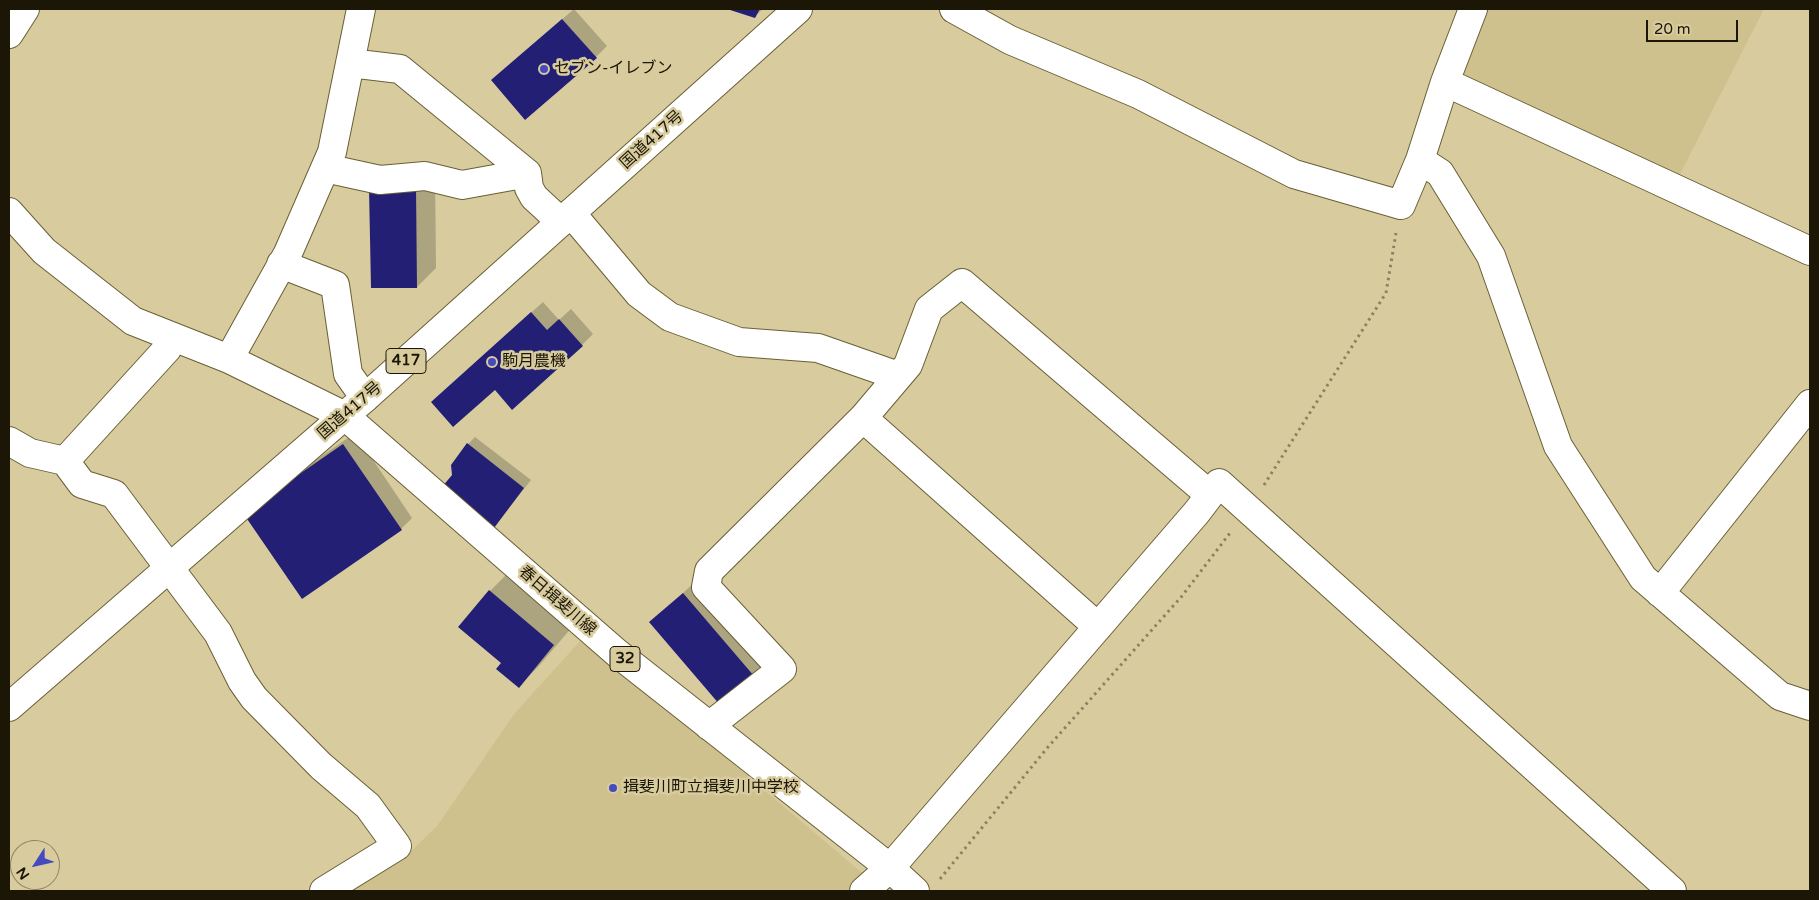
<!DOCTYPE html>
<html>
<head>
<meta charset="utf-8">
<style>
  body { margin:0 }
  #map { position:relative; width:1819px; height:900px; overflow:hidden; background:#d8cc9f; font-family:"Varela Round",sans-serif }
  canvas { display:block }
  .frame { position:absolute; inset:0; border:10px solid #1b1606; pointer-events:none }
  .north { position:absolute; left:10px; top:840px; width:50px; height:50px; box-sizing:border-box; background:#d8cc9f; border:1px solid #8c8362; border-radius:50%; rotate:235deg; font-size:14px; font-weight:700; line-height:20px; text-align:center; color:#1b1606 }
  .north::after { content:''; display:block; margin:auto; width:18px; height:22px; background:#454abf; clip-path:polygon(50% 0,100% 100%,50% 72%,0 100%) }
  .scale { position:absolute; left:1646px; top:20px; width:92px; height:22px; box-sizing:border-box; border:2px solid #1b1606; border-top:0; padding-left:6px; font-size:15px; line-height:18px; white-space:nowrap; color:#1b1606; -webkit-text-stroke:4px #d8cc9f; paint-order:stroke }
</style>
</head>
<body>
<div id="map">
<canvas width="1819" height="900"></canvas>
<div class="frame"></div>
<div class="north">N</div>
<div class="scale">20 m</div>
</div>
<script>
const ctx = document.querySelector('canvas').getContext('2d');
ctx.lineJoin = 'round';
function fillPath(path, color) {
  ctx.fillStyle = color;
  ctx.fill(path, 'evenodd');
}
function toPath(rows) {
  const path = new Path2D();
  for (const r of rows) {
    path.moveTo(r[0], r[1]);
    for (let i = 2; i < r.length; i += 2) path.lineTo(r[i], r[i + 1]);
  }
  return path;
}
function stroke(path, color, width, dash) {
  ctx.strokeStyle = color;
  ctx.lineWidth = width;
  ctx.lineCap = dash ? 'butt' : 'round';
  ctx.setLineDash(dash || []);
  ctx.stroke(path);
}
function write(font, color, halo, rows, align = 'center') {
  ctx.font = font + ' "Varela Round","Noto Sans JP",sans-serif';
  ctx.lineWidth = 5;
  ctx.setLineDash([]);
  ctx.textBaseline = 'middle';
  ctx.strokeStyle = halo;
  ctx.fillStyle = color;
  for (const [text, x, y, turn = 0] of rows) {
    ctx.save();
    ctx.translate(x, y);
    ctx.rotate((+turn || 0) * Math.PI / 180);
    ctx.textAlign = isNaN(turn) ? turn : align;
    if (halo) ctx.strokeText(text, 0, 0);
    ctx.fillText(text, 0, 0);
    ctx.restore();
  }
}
fillPath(toPath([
  [1485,9,1764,9,1678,178,1460,75],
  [580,641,718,751,860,871,882,887,878,891,343,891,368,876,401,861,437,826,515,713]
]), '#cfc18d');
fillPath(toPath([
  [574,9,607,46,596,57,504,69],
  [730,9,763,9,755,16],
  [435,169,436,268,417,287,370,188],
  [543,302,559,320,571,309,593,334,582,345,495,388,444,391],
  [355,433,412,518,401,529,255,502],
  [475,437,531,480,501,518,468,444],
  [509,572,573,626,538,667,519,686,503,663,490,591],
  [695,582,765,664,754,675,651,622]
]), '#0003');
fillPath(toPath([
  [727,9,760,9,755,18],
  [562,19,597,58,525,120,491,80],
  [369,188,416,188,417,288,371,288],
  [531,312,547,330,559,319,583,346,512,410,495,390,453,427,431,402],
  [467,443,524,488,494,528,442,487,452,475,451,465],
  [343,444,402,530,302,599,243,513],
  [489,590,554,645,519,688,496,669,501,663,458,627],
  [683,593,754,676,720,705,649,622]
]), '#221f75');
const minor = toPath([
  [954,9,1010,40,1138,94,1294,174,1401,205,1420,160,1445,82,1473,9],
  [9,34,25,9],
  [350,63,400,69,527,173,529,188,534,197,561,222],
  [1445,82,1810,251],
  [1420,160,1440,173,1491,256,1558,446,1643,578,1780,696,1810,706],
  [325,168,380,180,425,176,462,185,517,175,524,171],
  [9,212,44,251,133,321,229,359,345,416],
  [571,213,639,294,670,317,739,342,818,348,898,376],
  [281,264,335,285,348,374,365,398],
  [173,337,167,349,65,461,82,484,114,494,218,633,242,681,254,698,321,766,368,806,397,846,324,891],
  [229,359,288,253,332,152,361,9],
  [863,418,1098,627],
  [9,441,30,453,65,461],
  [1660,593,1810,404],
  [709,726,782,669,706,587,709,571,863,418,908,365,929,309,962,283,1210,495],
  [864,891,890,868,1197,512,1219,483,1672,891]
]);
const major = toPath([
  [345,416,617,653,890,868,915,891]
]);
const highway = toPath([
  [9,707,365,398,798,9]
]);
stroke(minor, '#695f35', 30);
stroke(major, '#695f35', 30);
stroke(highway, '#695f35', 30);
stroke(toPath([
  [1264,485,1386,293,1396,233],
  [940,879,1048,747,1182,596,1230,533]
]), '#8b8261', 3, [2.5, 4]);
stroke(minor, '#fff', 28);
stroke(major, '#fff', 28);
stroke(highway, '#fff', 28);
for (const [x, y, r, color] of [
  [544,69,5,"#454abf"],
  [492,362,5,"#454abf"],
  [613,788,5,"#454abf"]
]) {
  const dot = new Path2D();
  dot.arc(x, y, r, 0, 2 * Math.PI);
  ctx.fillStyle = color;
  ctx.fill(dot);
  stroke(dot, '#d8cc9f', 2);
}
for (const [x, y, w] of [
  [406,361,40],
  [625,659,30]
]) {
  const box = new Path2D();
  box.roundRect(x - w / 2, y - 12.5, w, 25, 4);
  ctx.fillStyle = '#d8cc9f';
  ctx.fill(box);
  stroke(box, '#1b1606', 1);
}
write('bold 15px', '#1b1606', null, [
  ["417",406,361],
  ["32",625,659]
]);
write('16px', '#1b1606', '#d8cc9f', [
  ["セブン-イレブン",554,69],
  ["駒月農機",502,362],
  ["揖斐川町立揖斐川中学校",623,788]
], 'left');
write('16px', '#1b1606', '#d8cc9f', [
  ["国道417号",652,140,-42],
  ["国道417号",350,411,-41],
  ["春日揖斐川線",557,601,41]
]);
</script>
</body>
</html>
